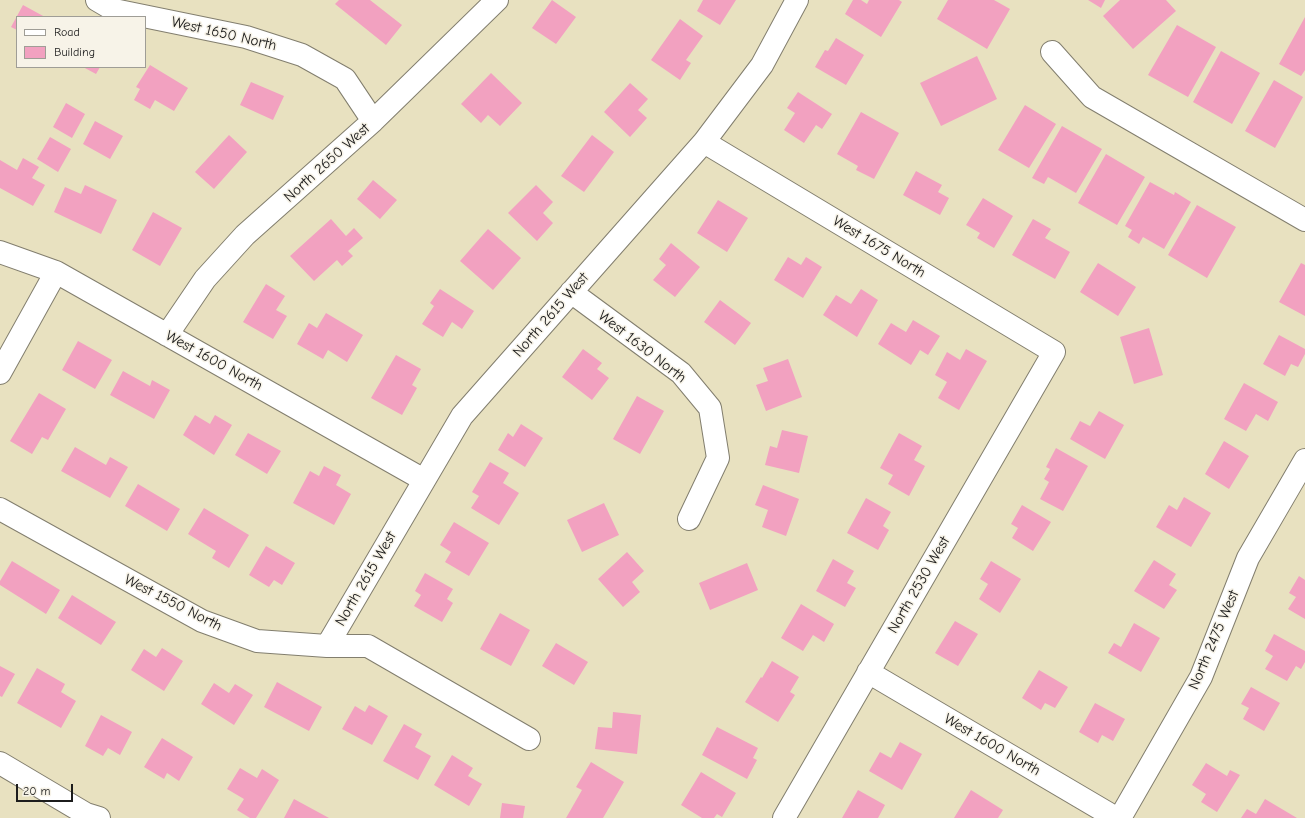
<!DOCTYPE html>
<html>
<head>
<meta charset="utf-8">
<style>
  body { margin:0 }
  #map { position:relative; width:1305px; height:818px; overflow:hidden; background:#e8e1c0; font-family:"Comic Neue",sans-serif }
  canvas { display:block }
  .legend { position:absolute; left:16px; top:16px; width:130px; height:52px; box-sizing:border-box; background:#f7f3e8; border:1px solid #9f9d96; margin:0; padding:5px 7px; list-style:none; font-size:12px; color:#1c1c1c }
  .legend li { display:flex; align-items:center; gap:8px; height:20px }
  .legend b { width:20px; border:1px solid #9f9d96 }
  .scale { position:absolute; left:16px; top:784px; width:57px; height:18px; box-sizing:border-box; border:2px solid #1c1c1c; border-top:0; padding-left:5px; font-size:12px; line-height:14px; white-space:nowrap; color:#1c1c1c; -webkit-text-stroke:3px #f7f3e8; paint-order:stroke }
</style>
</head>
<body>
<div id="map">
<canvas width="1305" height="818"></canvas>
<ul class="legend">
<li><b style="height:5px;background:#fff"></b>Road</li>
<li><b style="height:11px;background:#f2a1c0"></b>Building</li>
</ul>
<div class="scale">20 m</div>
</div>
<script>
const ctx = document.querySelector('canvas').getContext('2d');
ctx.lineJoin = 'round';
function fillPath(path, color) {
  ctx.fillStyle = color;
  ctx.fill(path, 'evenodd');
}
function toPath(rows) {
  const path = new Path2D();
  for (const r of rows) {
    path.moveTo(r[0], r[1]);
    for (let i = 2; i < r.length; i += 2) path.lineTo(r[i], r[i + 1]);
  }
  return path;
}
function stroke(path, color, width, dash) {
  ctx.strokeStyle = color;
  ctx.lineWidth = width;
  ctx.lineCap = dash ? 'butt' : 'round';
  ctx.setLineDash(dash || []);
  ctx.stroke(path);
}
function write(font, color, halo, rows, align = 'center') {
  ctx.font = font + ' "Comic Neue",sans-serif';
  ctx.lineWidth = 3;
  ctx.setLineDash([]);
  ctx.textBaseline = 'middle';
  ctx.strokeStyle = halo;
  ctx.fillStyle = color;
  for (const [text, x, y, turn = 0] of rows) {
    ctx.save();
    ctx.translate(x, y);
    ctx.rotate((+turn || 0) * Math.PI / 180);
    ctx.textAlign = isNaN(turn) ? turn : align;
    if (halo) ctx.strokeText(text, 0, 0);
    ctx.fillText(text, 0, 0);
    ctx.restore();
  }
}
fillPath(toPath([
  [339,0,370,0,402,25,386,45,335,4],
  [552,0,576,17,556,44,532,28],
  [703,0,736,0,720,25,697,11],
  [853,0,861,0,867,4,869,0,899,0,902,2,881,37,845,14],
  [948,0,994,0,1010,9,987,49,937,19],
  [1088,0,1105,0,1101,8],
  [1120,0,1166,0,1176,11,1133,49,1103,16],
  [23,5,45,17,17,17,17,30,11,27],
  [1305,17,1305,70,1301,76,1279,64],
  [680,19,703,36,686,60,691,63,680,80,651,60],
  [1177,25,1216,47,1188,97,1148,75],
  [836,38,864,55,846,85,815,67,825,50,828,51],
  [1221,51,1260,73,1232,124,1193,102],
  [977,56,997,99,941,126,920,83],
  [150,65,188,88,174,111,155,100,150,109,134,100,140,89,136,87],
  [83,67,100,67,96,74],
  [491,73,522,103,500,126,488,115,481,123,461,104],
  [1274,80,1303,97,1275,148,1245,131],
  [251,82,284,96,273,120,240,105],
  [630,83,648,99,638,110,647,118,630,137,604,112],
  [798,92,832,114,822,129,816,125,804,143,784,130,795,113,787,108],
  [66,103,85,114,72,138,53,127],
  [1025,105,1056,124,1029,168,998,150],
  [861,112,899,133,874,179,856,170,858,166,837,154],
  [95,121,123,136,110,159,83,144],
  [1062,126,1102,149,1076,193,1048,177,1044,184,1032,178],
  [229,135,247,152,214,189,195,172],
  [592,135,614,152,584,192,561,176],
  [50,137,71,149,58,172,37,159],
  [1106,154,1145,177,1117,225,1078,203],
  [23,158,39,167,32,178,45,185,33,206,0,188,0,160,17,170],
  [916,171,942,185,938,192,949,198,940,215,903,195],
  [373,180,397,200,380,219,357,199],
  [1150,182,1174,195,1175,192,1191,202,1164,249,1143,237,1139,244,1128,237,1132,230,1125,226],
  [85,185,117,200,101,234,54,212,65,187,81,194],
  [536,185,553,202,543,213,553,223,537,241,508,213],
  [983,198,1013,216,994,248,977,238,980,233,966,225],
  [718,200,748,218,727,252,697,233],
  [1197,205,1236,227,1207,278,1168,255],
  [153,212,182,228,160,266,132,250],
  [331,219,346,236,354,228,363,238,348,251,353,256,342,266,337,260,314,281,290,256],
  [1033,219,1051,229,1045,238,1070,252,1055,279,1012,255],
  [488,229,521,258,493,290,460,261],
  [671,243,700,267,675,297,653,280,666,265,659,259],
  [788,257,801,265,806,257,822,267,803,298,774,280],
  [1098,263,1136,287,1118,316,1080,292],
  [1301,263,1305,265,1305,316,1279,302],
  [266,284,285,296,276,310,287,316,273,339,243,322],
  [440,289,474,311,462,329,452,322,443,337,422,324,434,306,430,303],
  [861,289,878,300,857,337,823,315,836,295,851,304],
  [720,300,751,323,735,345,704,322],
  [326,313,363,335,347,362,328,350,323,359,297,344,309,323,317,328],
  [913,320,940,336,928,355,920,350,911,365,878,344,891,323,906,332],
  [1149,328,1163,375,1134,384,1120,337],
  [1279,335,1305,349,1305,354,1298,367,1291,364,1285,376,1263,364],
  [78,341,112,360,95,389,62,370],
  [583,349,602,363,597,369,609,378,592,400,562,377],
  [966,349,987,361,959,410,938,398,947,382,935,375,947,352,960,360],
  [396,355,421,369,412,385,417,388,402,415,371,398],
  [788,359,802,397,766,411,756,385,768,381,763,368],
  [123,371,150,386,152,380,170,390,154,419,110,395],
  [1244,383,1278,402,1268,421,1256,414,1246,431,1224,419],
  [39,393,66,409,48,440,42,437,32,454,10,441],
  [637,396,664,411,640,454,613,439],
  [1099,411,1124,425,1105,459,1070,439,1080,421,1090,426],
  [195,415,210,424,215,415,232,425,214,455,183,435],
  [521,424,543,438,525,467,498,450,508,433,513,437],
  [782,430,808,436,799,473,765,465,770,446,777,448],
  [248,433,281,451,267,474,235,455],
  [899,433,922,446,914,460,925,466,909,496,888,484,893,475,880,468],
  [1224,441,1249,456,1229,489,1205,474],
  [75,447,106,465,110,457,128,467,110,498,61,471],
  [1056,448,1088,466,1063,511,1040,499,1049,482,1044,479,1050,469,1046,467],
  [490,462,509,473,503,483,519,493,499,525,471,508,479,496,472,492],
  [324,466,341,475,336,485,351,494,334,525,293,503,310,471,319,476],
  [138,484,180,509,167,531,125,506],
  [763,485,799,499,786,536,762,527,768,510,755,505],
  [1184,497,1211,513,1191,547,1156,527,1169,505,1177,510],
  [866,498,891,512,883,526,889,530,878,550,847,533],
  [604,503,619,535,582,552,567,520],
  [1022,505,1051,522,1033,551,1012,538,1018,528,1011,524],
  [204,508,249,535,229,568,212,558,216,551,188,534],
  [454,522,489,543,469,576,445,562,451,552,440,545],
  [266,546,295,563,282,585,274,580,269,587,249,575],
  [627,552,644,571,632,582,640,592,623,607,598,579],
  [833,559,854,571,847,583,856,588,845,607,816,591],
  [1154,560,1176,574,1169,585,1177,590,1164,609,1134,591],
  [12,561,60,590,46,614,0,585,0,581],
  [991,561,1021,579,1000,613,979,599,988,584,980,579],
  [747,563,758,590,710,610,699,583],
  [425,573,453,589,447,599,453,603,442,622,414,606,421,595,415,591],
  [1299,576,1305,580,1305,619,1288,609,1296,597,1289,593],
  [72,595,116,622,101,645,58,618],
  [801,604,834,624,824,642,813,635,803,651,781,638],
  [500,613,530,630,511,666,480,649],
  [955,621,978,634,958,666,935,653],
  [1134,623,1160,638,1141,672,1108,653,1114,643,1121,647],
  [1274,634,1305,651,1305,662,1301,669,1296,666,1287,681,1265,669,1273,656,1265,651],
  [556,643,588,662,574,685,542,666],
  [162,648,183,661,164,691,131,670,144,649,156,657],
  [772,661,799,677,790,692,795,695,778,722,745,702,761,677,762,678],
  [0,666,15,674,2,697,0,696],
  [37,668,65,684,61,692,76,701,61,728,17,703],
  [1039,670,1068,687,1055,708,1045,703,1041,710,1022,698],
  [277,682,322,707,309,731,264,707],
  [214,683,229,693,235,684,253,695,234,725,201,704],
  [1251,687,1280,703,1264,731,1243,719,1249,708,1241,704],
  [1095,703,1125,719,1113,741,1102,735,1098,743,1079,732],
  [369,705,388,716,372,745,342,729,355,706,365,712],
  [613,712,641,715,637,754,595,749,598,727,612,728],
  [101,715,132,732,120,755,108,748,103,756,85,746],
  [404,724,422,734,415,747,431,756,418,780,383,761],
  [717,727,758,748,753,758,757,760,747,779,702,755],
  [162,738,193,757,179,781,167,773,164,779,144,767],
  [900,742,922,754,902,790,869,771,880,752,891,758],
  [452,755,473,768,468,776,482,784,469,806,434,785],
  [591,762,624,782,603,818,566,818,582,790,576,787],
  [1206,763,1227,776,1230,770,1240,775,1217,812,1201,802,1206,794,1192,785],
  [240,768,257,778,262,769,279,780,256,818,250,818,237,810,244,799,227,789],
  [701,772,736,793,722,817,717,814,714,818,702,818,681,805],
  [858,790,885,805,878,818,842,818],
  [971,790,1003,810,998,818,954,818],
  [294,799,329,818,284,818],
  [1265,799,1297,818,1241,818,1247,809,1256,814],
  [502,803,525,806,523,818,500,818]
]), '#f2a1c0');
const street = toPath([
  [97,0,114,10,246,37,302,55,345,79,373,121],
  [1052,52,1092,97,1305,220],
  [704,142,1054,352,784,818],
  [0,252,56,272,424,480],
  [571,292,681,373,710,408,718,458,689,519],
  [167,335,205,279,245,235,373,121,497,0],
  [0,373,56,272],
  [0,509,202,621,257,641,327,646,368,646,529,739],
  [327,646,462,416,704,142,762,65,797,0],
  [868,672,1116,818],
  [0,763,86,814,99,818],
  [1120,818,1201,677,1248,558,1305,460]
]);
stroke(street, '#827e6e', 24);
stroke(street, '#fff', 22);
write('15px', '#1c1c1c', '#f7f3e8', [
  ["West 1650 North",224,34,13],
  ["North 2650 West",327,163,-42],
  ["West 1675 North",879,247,31],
  ["North 2615 West",551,315,-49],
  ["West 1630 North",642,347,38],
  ["West 1600 North",214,361,29],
  ["North 2615 West",366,579,-60],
  ["North 2530 West",919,585,-60],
  ["West 1550 North",173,603,27],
  ["North 2475 West",1214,640,-67],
  ["West 1600 North",992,745,30]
]);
</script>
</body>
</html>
